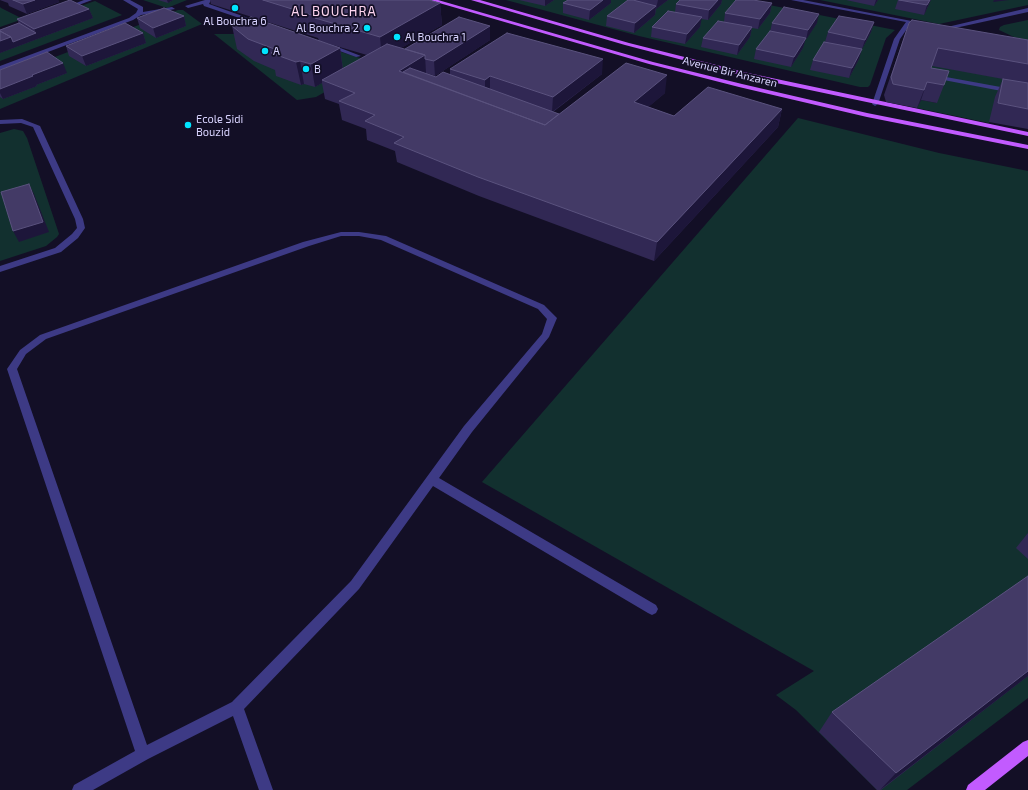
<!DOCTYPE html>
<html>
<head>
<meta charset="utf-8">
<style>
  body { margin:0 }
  canvas { display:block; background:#130f26 }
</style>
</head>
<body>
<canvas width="1028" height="790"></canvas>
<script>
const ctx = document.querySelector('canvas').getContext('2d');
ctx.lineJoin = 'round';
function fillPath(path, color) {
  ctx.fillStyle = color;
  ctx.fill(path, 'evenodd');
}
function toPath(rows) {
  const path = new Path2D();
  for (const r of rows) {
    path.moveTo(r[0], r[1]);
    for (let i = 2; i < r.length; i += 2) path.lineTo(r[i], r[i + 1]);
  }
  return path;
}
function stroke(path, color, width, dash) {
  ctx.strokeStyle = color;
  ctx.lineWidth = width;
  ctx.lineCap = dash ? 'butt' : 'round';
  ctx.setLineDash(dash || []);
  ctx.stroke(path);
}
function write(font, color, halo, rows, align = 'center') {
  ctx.font = font + ' "Exo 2",sans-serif';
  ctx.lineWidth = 3.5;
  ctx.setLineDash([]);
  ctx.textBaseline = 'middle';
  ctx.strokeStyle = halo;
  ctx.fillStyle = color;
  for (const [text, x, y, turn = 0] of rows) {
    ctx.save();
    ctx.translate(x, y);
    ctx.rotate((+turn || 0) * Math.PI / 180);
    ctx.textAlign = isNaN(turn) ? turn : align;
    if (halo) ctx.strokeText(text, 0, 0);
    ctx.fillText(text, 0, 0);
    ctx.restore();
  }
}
fillPath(toPath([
  [143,0,187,0,167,8],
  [506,0,744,0,895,30,886,38,870,85,868,87,860,87,639,36],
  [820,0,1028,0,1028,5,939,24],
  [95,1,122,15,0,61,0,34],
  [0,7,1,8,23,19,0,27],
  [178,10,183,10,202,24,0,109,0,78],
  [1028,20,1028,40,1014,37,999,30,1000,27,1004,25],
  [268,29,376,63,316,97,297,100,214,34,242,34],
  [931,65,1012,80,989,123,917,108,921,100,937,103,925,86],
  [798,118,939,153,1028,171,1028,698,907,790,877,790,796,710,776,695,814,671,482,482],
  [14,129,23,131,27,138,59,234,57,237,46,246,0,261,0,133]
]), '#12302f');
fillPath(toPath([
  [84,0,92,0,68,9,63,8,84,0],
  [123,0,130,0,143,7,143,12,172,7,175,9,141,15,133,20,0,70,0,66,129,18,136,13,138,9,123,0],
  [205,0,211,0,209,4,262,23,257,24,204,6,203,4,188,8,185,6,205,0],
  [791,0,803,0,927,24,924,26,911,23,900,39,878,104,875,106,872,104,894,39,906,22,791,0],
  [1028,8,1028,12,946,30,943,28,1028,8],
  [326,44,330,44,361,56,356,57,326,46,326,44],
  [935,75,1028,92,1028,96,933,78,933,76,935,75],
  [22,119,40,126,83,219,85,228,78,238,61,252,0,272,0,266,55,248,72,234,77,228,75,219,33,127,21,123,0,124,0,120,22,119],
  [341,232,359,232,386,236,544,305,557,318,549,337,472,432,439,478,656,605,658,609,656,613,652,615,648,613,433,486,359,589,244,709,273,790,259,790,233,716,148,759,93,790,72,790,74,785,135,751,7,369,20,350,40,335,303,242,341,232],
  [341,236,359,236,381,240,538,309,547,319,542,334,464,426,351,581,232,702,147,745,17,369,26,354,46,339,309,246,341,236]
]), '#3d3a85');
fillPath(toPath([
  [429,0,438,0,653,62,742,84,867,113,1028,145,1028,149,867,117,739,87,649,64,429,0],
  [471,0,480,0,629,43,748,73,1028,132,1028,136,748,77,625,45,471,0],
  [1028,740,1028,756,985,790,966,790,968,785,1023,742,1028,740]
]), '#c25bff');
fillPath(toPath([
  [0,0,58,0,59,2,27,14,9,6,8,3],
  [158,0,173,0,168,3],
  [210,0,429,0,440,3,442,25,401,48,405,49,490,26,490,40,435,76,426,73,436,77,450,75,450,69,602,74,553,112,559,114,665,93,648,107,674,116,782,109,778,127,654,261,479,196,397,162,395,151,367,140,366,129,342,120,339,104,325,99,322,83,315,87,304,84,301,85,276,76,275,70,254,61,237,49,232,26,340,48,343,69,367,55,319,41,318,38,211,4],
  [519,0,554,0,545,6],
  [628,0,668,0,656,9,655,15,634,33,606,26,607,16],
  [680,0,722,0,721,4,708,20,701,19,700,27,685,44,651,37,652,27,675,12,676,4],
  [846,0,878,0,874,6],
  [898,0,930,2,924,15,895,9],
  [563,3,611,3,589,20,563,13],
  [772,3,770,13,758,29,752,28,750,37,737,55,701,47,703,38,724,22,725,13],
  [89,9,93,18,0,53,0,30,19,23,17,19],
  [184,16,186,26,156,38,140,28,137,18],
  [874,22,871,32,862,49,861,49,859,59,849,78,810,70,813,60,825,42,828,32],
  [772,23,817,23,805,40,803,48,791,67,754,59,756,49,770,32],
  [909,23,1028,40,1028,129,989,122,995,97,1003,79,932,66,931,68,944,85,937,103,921,100,917,108,886,102,884,95],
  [143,33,146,43,86,66,69,56,66,46],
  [0,70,67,73,36,85,37,86,3,99,0,97],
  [1028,533,1028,559,1016,548],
  [1028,576,1028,676,881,790,877,790,819,732,832,712]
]), '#312854');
fillPath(toPath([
  [35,0,58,0,59,2,27,14,23,4],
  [167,0,173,0,168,3],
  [545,0,554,0,545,6],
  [603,0,611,0,611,3,589,20,590,10],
  [658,0,668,0,656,9],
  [718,0,722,0,721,4,708,20,709,10],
  [876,0,878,0,874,6],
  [930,0,931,0,930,2,924,15,927,5],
  [994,0,1009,0,993,2],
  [440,3,442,25,382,59,380,37],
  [772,3,770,13,758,29,760,19],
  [656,6,655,15,634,33,635,23],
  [89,9,93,18,0,53,0,41,11,37,36,33,34,29],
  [819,14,817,23,806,40,808,30],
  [184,16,186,26,156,38,153,28],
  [702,17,700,27,685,44,687,34],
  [874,22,871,32,862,49,865,40],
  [490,26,490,40,435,76,434,61],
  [752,27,750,37,737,55,739,45],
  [143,33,146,43,86,66,82,56],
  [806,38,803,48,791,67,794,57],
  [340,48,343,71,322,80,322,83,315,87,311,64],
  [862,49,859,59,849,78,852,68],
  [425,55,426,73,415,80,399,71],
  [603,59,602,74,552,112,553,97],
  [300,61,304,84,301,85,296,62],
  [63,63,67,73,36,85,37,86,3,99,0,93,0,89,32,75],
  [667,75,665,93,632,121,634,102],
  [490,76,490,91,485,94,485,80],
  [927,82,921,100,917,108,924,90],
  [782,109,778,127,654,261,657,242],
  [29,184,34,194,49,232,19,242,13,231],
  [1028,671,1028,676,880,790,896,773]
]), '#1d163a');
const building = toPath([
  [13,0,35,0,23,4,13,0],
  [70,0,89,9,34,29,17,19,70,0],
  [263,0,429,0,440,3,380,37,315,18,318,17,263,0],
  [568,0,603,0,590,10,563,3,568,0],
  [628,0,633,0,656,6,635,23,607,16,628,0],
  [680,0,718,0,709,10,676,4,680,0],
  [736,0,753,0,772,3,760,19,725,13,736,0],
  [899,0,930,0,927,5,899,0],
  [784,7,819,14,808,30,772,23,784,7],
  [164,8,184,16,153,28,137,18,164,8],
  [668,11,702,17,687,34,652,27,668,11],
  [839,16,874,22,865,40,828,32,839,16],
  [251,17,340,48,311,64,300,61,296,62,271,53,277,50,248,39,232,26,251,17],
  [459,17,490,26,434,61,425,59,425,55,405,49,459,17],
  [912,20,1028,40,1028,64,938,48,931,68,949,71,944,85,927,82,924,90,893,84,891,77,909,23,912,20],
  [718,21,752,27,739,45,703,38,718,21],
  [19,23,36,33,13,42,11,37,0,31,0,30,19,23],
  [125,23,143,33,82,56,66,46,125,23],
  [0,31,11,37,0,41,0,31],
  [770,31,806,38,794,57,756,49,770,31],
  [507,33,603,59,553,97,490,76,485,80,450,69,507,33],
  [824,42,862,49,852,68,813,60,824,42],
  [387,44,425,55,399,71,545,125,626,63,667,75,634,102,674,116,708,87,782,109,657,242,478,177,394,143,404,137,365,121,375,115,339,101,355,93,322,80,387,44],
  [47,52,63,63,32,75,33,76,0,89,0,70,47,52],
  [410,68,436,77,443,72,559,114,545,125,403,72,410,68],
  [1003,79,1028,83,1028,109,998,103,1003,79],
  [29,184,43,222,13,231,1,192,29,184],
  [1028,576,1028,671,896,773,832,712,1028,576]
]);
fillPath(building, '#433a66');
stroke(building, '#5a527e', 1);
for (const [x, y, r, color] of [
  [235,8,4,"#00e5ff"],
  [367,28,4,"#00e5ff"],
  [397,37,4,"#00e5ff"],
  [265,51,4,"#00e5ff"],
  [306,69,4,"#00e5ff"],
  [188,125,4,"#00e5ff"]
]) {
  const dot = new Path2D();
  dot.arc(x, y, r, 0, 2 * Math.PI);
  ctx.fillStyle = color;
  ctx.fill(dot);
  stroke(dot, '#130f26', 1.5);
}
write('11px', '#d9d4ff', '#130f26', [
  ["Al Bouchra 6",235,21,"center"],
  ["Al Bouchra 2",359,28,"right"],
  ["Al Bouchra 1",405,37],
  ["A",273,51],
  ["B",314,69],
  ["Ecole Sidi",196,119],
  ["Bouzid",196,132]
], 'left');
write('11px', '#d9d4ff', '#130f26', [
  ["Avenue Bir Anzaren",730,72,14]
]);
ctx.letterSpacing = '1px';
write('13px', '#ffd6f0', '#130f26', [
  ["AL BOUCHRA",334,12]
]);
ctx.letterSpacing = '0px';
</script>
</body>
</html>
